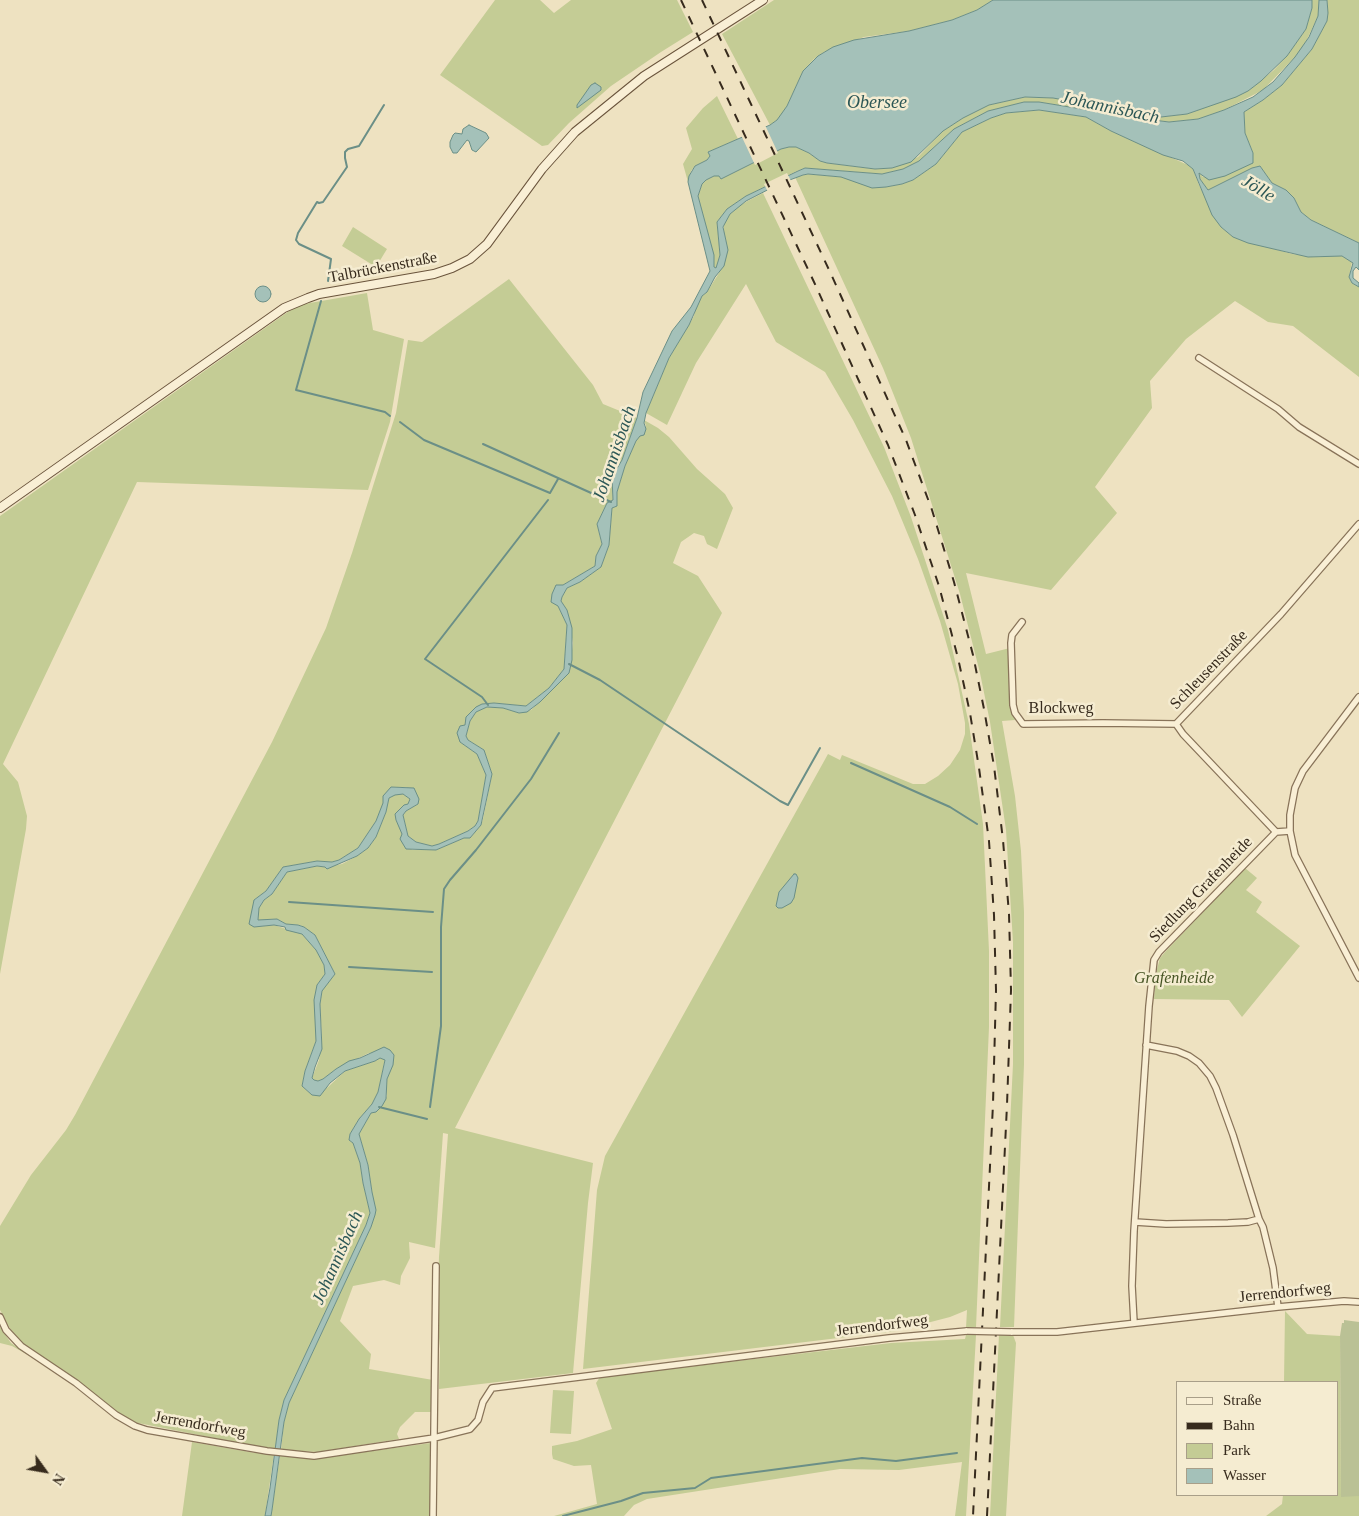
<!DOCTYPE html>
<html>
<head>
<meta charset="utf-8">
<style>
  body { margin:0 }
  #map { position:relative; width:1359px; height:1516px; overflow:hidden; background:#eee2c1; font-family:Georgia,serif }
  canvas { display:block }
  .legend { position:absolute; left:1176px; top:1381px; width:162px; height:115px; box-sizing:border-box; background:#f5ecd1; border:1px solid #a99f89; margin:0; padding:6px 9px; list-style:none; font-size:15px; color:#372b1d }
  .legend li { display:flex; align-items:center; gap:10px; height:25px }
  .legend b { width:25px; border:1px solid #a99f89 }
  .north { position:absolute; left:20px; top:1446px; width:50px; height:50px; -webkit-text-stroke:4px #f5ecd1; paint-order:stroke; rotate:122deg; font-size:14px; font-weight:700; line-height:20px; text-align:center; color:#372b1d }
  .north::after { content:''; display:block; margin:auto; width:18px; height:22px; background:#372b1d; clip-path:polygon(50% 0,100% 100%,50% 72%,0 100%) }
</style>
</head>
<body>
<div id="map">
<canvas width="1359" height="1516"></canvas>
<ul class="legend">
<li><b style="height:6px;background:#f9efd5"></b>Straße</li>
<li><b style="height:6px;background:#372b1d"></b>Bahn</li>
<li><b style="height:14px;background:#c4cc95"></b>Park</li>
<li><b style="height:14px;background:#a4c1b9"></b>Wasser</li>
</ul>
<div class="north">N</div>
</div>
<script>
const ctx = document.querySelector('canvas').getContext('2d');
ctx.lineJoin = 'round';
function fillPath(path, color) {
  ctx.fillStyle = color;
  ctx.fill(path, 'evenodd');
}
function toPath(rows) {
  const path = new Path2D();
  for (const r of rows) {
    if (r.length === 3) {
      path.moveTo(r[0] + r[2], r[1]);
      path.arc(r[0], r[1], r[2], 0, 2 * Math.PI);
      continue;
    }
    path.moveTo(r[0], r[1]);
    for (let i = 2; i < r.length; i += 2) path.lineTo(r[i], r[i + 1]);
  }
  return path;
}
function stroke(path, color, width, dash) {
  ctx.strokeStyle = color;
  ctx.lineWidth = width;
  ctx.lineCap = dash ? 'butt' : 'round';
  ctx.setLineDash(dash || []);
  ctx.stroke(path);
}
function write(font, color, halo, rows, align = 'center') {
  ctx.font = font + ' Georgia,serif';
  ctx.lineWidth = 5;
  ctx.setLineDash([]);
  ctx.textBaseline = 'middle';
  ctx.strokeStyle = halo;
  ctx.fillStyle = color;
  for (const [text, x, y, turn = 0] of rows) {
    ctx.save();
    ctx.translate(x, y);
    ctx.rotate((+turn || 0) * Math.PI / 180);
    ctx.textAlign = isNaN(turn) ? turn : align;
    if (halo) ctx.strokeText(text, 0, 0);
    ctx.fillText(text, 0, 0);
    ctx.restore();
  }
}
fillPath(toPath([
  [495,0,540,0,554,13,571,0,677,0,693,32,661,52,611,86,569,123,548,145,542,146,440,75],
  [774,0,993,0,977,10,952,20,909,31,864,37,824,52,814,59,803,71,787,106,781,117,770,125,722,34],
  [1312,0,1319,0,1318,16,1303,48,1295,57,1263,90,1224,110,1198,119,1169,122,1137,118,1039,102,1024,102,988,111,954,129,919,161,903,169,882,174,805,168,797,171,746,196,727,209,717,222,720,255,716,268,714,267,713,255,698,196,702,184,706,180,714,176,719,176,721,179,781,149,789,147,796,147,809,153,820,161,827,163,875,169,892,168,918,157,943,131,963,118,989,105,1025,97,1053,98,1161,117,1187,114,1248,91,1274,70,1287,56,1306,29,1312,8],
  [1327,0,1359,0,1359,243,1311,220,1301,212,1294,198,1286,190,1272,183,1260,166,1252,168,1208,190,1200,179,1199,172,1203,177,1253,153,1245,133,1244,112,1263,100,1282,85,1312,49,1327,21,1328,13],
  [717,96,738,139,708,152,710,156,707,160,695,166,691,171,688,182,683,164,692,149,686,128,703,108],
  [1039,110,1086,117,1111,131,1188,165,1193,169,1199,185,1221,227,1233,237,1292,254,1320,257,1331,255,1342,256,1352,262,1349,277,1352,283,1359,287,1359,377,1293,326,1268,322,1235,301,1186,339,1150,381,1152,408,1095,487,1117,513,1051,590,966,573,986,654,1010,648,1009,705,1015,720,1002,721,1015,796,1021,851,1024,912,1024,1064,1014,1327,1000,1327,1013,1064,1013,942,1006,830,990,722,980,673,960,594,911,438,883,368,795,177,808,174,841,177,886,187,902,184,913,180,936,164,962,132,991,118,1006,113],
  [763,193,884,447,911,517,948,630,969,724,983,824,989,951,989,1027,976,1327,966,1328,967,1310,950,1317,896,1331,583,1369,597,1190,605,1156,828,754,840,760,842,755,913,784,925,784,938,776,950,765,960,750,965,734,965,723,958,684,940,621,918,559,892,496,853,420,825,372,776,342,746,284,696,363,667,425,646,413,669,358,694,316,695,309,702,296,707,292,719,273,727,246,724,233,724,223,730,214,740,205],
  [353,227,387,249,376,267,342,246],
  [509,279,593,385,603,404,637,418,622,460,612,477,613,500,607,503,597,524,602,545,596,556,595,566,563,585,558,606,567,625,564,669,549,688,526,706,494,703,482,704,465,725,460,742,477,754,486,775,478,821,475,826,468,831,439,844,432,846,416,842,408,836,403,815,406,811,418,804,406,787,391,787,376,821,358,848,339,860,332,862,317,861,283,867,266,891,254,900,254,927,274,925,302,934,316,950,324,965,325,974,317,985,316,1041,305,1071,302,1086,312,1095,328,1087,345,1071,375,1061,380,1058,385,1059,378,1092,372,1104,359,1119,350,1134,349,1140,353,1143,360,1163,363,1183,370,1213,366,1225,284,1400,279,1420,275,1450,128,1421,78,1381,22,1343,12,1332,0,1310,0,1226,31,1175,66,1130,75,1115,272,742,326,628,352,553,396,413,408,340,422,342],
  [367,293,373,330,404,339,390,422,368,490,137,482,3,764,18,782,27,816,26,829,0,974,0,516,289,311,304,304],
  [644,420,658,428,669,437,697,469,725,494,733,508,717,549,707,544,704,536,694,533,681,542,673,563,698,576,722,613,455,1128,593,1163,588,1203,573,1373,439,1389,440,1349,437,1316,439,1257,448,1134,443,1133,435,1248,409,1242,410,1258,401,1276,400,1285,384,1280,353,1286,340,1321,371,1354,369,1369,433,1380,432,1412,415,1412,400,1427,397,1434,399,1439,318,1452,281,1450,284,1422,289,1403,371,1227,373,1199,368,1165,359,1134,371,1113,387,1096,386,1088,387,1079,394,1055,369,1053,336,1069,323,1079,318,1081,314,1080,312,1078,319,1060,322,1040,320,1004,322,990,335,974,315,935,304,927,299,925,286,924,277,919,270,919,263,921,258,920,259,908,264,900,272,894,287,872,317,866,325,867,342,864,357,856,368,848,376,837,386,812,389,798,395,794,403,794,410,799,408,804,396,820,412,850,436,850,464,838,470,838,481,825,483,819,492,774,484,750,468,740,466,736,470,721,476,712,487,707,503,708,519,713,531,710,569,673,573,643,567,610,561,601,562,597,567,588,580,582,601,567,609,545,612,508,617,506,617,492,625,466,636,441,646,426],
  [1245,868,1257,878,1246,890,1262,902,1256,912,1300,946,1242,1017,1229,1000,1154,999,1156,973,1160,958,1166,951],
  [1285,1311,1307,1334,1340,1336,1341,1496,1359,1496,1359,1516,1266,1516,1282,1504,1283,1495,1338,1495,1338,1382,1284,1382],
  [0,1327,11,1343,35,1359,12,1346,0,1343],
  [966,1335,976,1335,966,1516,955,1516,962,1462,899,1470,840,1469,647,1499,634,1505,624,1516,554,1516,597,1504,591,1465,574,1466,553,1459,552,1454,552,1446,577,1441,612,1429,596,1383,600,1377,891,1343,965,1339],
  [999,1335,1013,1335,1016,1343,1006,1516,990,1516],
  [553,1390,574,1391,571,1434,550,1433],
  [192,1442,255,1453,274,1454,265,1516,182,1516],
  [431,1443,431,1516,271,1516,280,1455,319,1458]
]), '#c4cc95');
fillPath(toPath([
  [1359,1318,1359,1496,1341,1497,1340,1336,1342,1323,1344,1323,1344,1320,1359,1322]
]), '#bac195');
const water = toPath([
  [993,0,1312,0,1312,8,1306,29,1287,56,1261,81,1248,91,1236,97,1187,114,1161,117,1053,98,1025,97,989,105,963,118,943,131,911,162,892,168,875,169,827,163,820,161,809,153,796,147,789,147,781,149,721,179,719,176,714,176,706,180,702,184,698,196,714,255,714,267,716,268,720,255,717,222,727,209,746,196,798,171,805,168,882,174,903,169,919,161,954,129,988,111,1024,102,1039,102,1137,118,1169,122,1198,119,1224,110,1253,97,1273,82,1295,57,1309,37,1318,16,1319,0,1327,0,1328,13,1327,21,1312,49,1282,85,1263,100,1244,112,1245,133,1253,153,1253,163,1225,176,1209,180,1199,173,1200,179,1208,190,1252,168,1260,166,1272,183,1286,190,1294,198,1301,212,1311,220,1359,243,1359,270,1356,267,1353,271,1353,278,1359,283,1359,287,1352,283,1349,277,1353,263,1342,256,1308,257,1248,243,1233,237,1221,227,1212,215,1193,169,1183,161,1163,155,1111,131,1086,117,1039,110,1006,113,991,118,962,132,936,164,913,180,902,184,886,187,872,188,841,177,808,174,803,175,779,184,746,201,730,214,723,227,728,250,724,266,715,277,707,292,702,296,689,325,669,358,646,413,644,423,646,429,644,435,640,436,636,441,625,466,617,492,617,506,612,508,609,545,601,567,580,582,567,588,562,597,561,601,567,610,572,628,572,660,569,673,540,702,527,712,519,713,503,708,487,707,476,712,470,721,466,736,468,740,484,750,492,774,481,825,470,838,464,838,436,850,406,849,400,839,402,834,396,820,395,814,404,805,408,804,410,799,403,794,395,795,389,798,386,812,376,837,368,848,357,856,327,869,325,867,317,866,287,872,272,894,264,900,259,908,258,920,277,919,286,924,298,925,304,927,315,935,335,974,322,991,320,1004,322,1049,315,1067,312,1078,314,1080,318,1081,323,1079,336,1069,349,1061,360,1058,384,1047,390,1050,394,1055,393,1065,387,1079,386,1099,382,1106,376,1112,371,1113,359,1134,368,1165,372,1192,376,1210,375,1215,371,1227,289,1403,284,1422,272,1510,271,1516,265,1516,270,1488,279,1420,284,1400,366,1225,370,1213,363,1183,360,1163,353,1143,349,1140,350,1134,359,1119,372,1104,378,1092,385,1060,380,1058,375,1061,345,1071,330,1083,320,1096,312,1095,302,1086,305,1071,316,1041,314,1000,317,985,325,974,324,965,316,950,302,934,286,930,285,927,274,925,254,927,249,924,254,900,266,891,283,867,317,861,332,862,339,860,358,848,376,821,383,803,383,796,391,787,414,788,419,799,418,804,406,811,403,815,408,836,416,842,432,846,439,844,468,831,475,826,478,821,486,775,477,754,460,742,457,733,460,726,465,725,466,717,476,707,482,704,494,703,526,706,549,688,564,669,567,625,558,606,551,602,552,594,556,585,563,585,595,566,596,556,602,544,597,524,607,503,613,500,612,477,622,460,637,418,643,392,672,331,691,307,710,271,688,182,689,176,695,166,707,160,710,156,708,152,770,125,777,120,787,106,803,71,818,56,833,47,854,40,909,31,952,20,977,10,993,0],
  [595,83,601,87,601,90,577,108,577,105,591,85,595,83],
  [469,125,486,133,489,138,476,152,472,150,469,141,467,140,457,153,453,153,450,147,450,142,453,135,455,133,462,134,463,129,469,125],
  [263,294,8],
  [794,874,796,874,798,878,794,898,791,903,782,908,778,908,776,906,779,892,794,874]
]);
fillPath(water, '#a4c1b9');
stroke(water, '#6b8f87', 1);
fillPath(toPath([
  [765,125,778,153,755,165,741,135],
  [787,173,791,181,768,192,764,184]
]), '#eee2c1');
stroke(toPath([
  [328,281,331,259,299,244,296,240,298,233,317,202,319,203,323,202,347,167,345,158,345,152,348,149,359,146,384,105],
  [321,301,296,390,385,412,390,416],
  [400,422,424,440,550,493,558,479],
  [483,444,611,502],
  [569,664,600,680,780,801,788,805,820,748],
  [488,705,482,697,425,659,548,500],
  [851,763,950,807,977,824],
  [289,902,433,912],
  [349,967,432,972],
  [379,1107,427,1119],
  [430,1107,441,1026,441,927,444,889,450,880,476,850,531,779,559,733],
  [563,1516,621,1501,643,1493,695,1488,711,1478,862,1458,896,1461,957,1453]
]), '#6b8f87', 2);
const minor = toPath([
  [1199,358,1278,409,1299,427,1359,464],
  [1022,622,1012,635,1011,643,1013,705,1015,713,1023,724,1103,723,1176,724],
  [1359,697,1303,771,1295,788,1290,815,1290,831,1295,855,1359,978],
  [1176,724,1281,614,1359,524],
  [1176,724,1183,734,1276,832],
  [1259,1219,1263,1227,1273,1268,1278,1307],
  [1135,1222,1166,1224,1228,1223,1248,1222,1259,1219,1233,1135,1216,1088,1210,1076,1199,1063,1189,1056,1177,1051,1146,1045],
  [0,1317,6,1330,21,1346,76,1383,116,1415,135,1426,147,1430,267,1451,314,1456,434,1438,470,1429,478,1420,483,1402,492,1388,889,1338,967,1331],
  [1134,1323,1132,1286,1134,1231,1149,1006,1154,960,1159,952,1276,832,1290,831],
  [1011,1332,1057,1332,1278,1307,1344,1301,1359,1302],
  [433,1516,436,1266]
]);
const secondary = toPath([
  [0,508,284,308,308,298,319,294,434,274,452,268,470,259,487,244,542,169,575,132,644,76,763,0]
]);
stroke(minor, '#887359', 8);
stroke(secondary, '#6a543c', 10);
stroke(minor, '#f9efd5', 5.5);
stroke(secondary, '#f9efd5', 8);
stroke(toPath([
  [681,0,814,282,888,445,915,515,939,586,958,658,970,713,979,768,989,841,994,915,996,990,993,1104,973,1516],
  [702,0,831,274,906,440,932,510,954,582,973,655,984,709,994,766,1003,840,1009,914,1011,990,1007,1105,987,1516]
]), '#372b1d', 2, [9, 9]);
const minorBridge = toPath([
  [967,1331,1011,1332]
]);
stroke(minorBridge, '#887359', 8, []);
stroke(minorBridge, '#f9efd5', 5.5);
write('16px', '#372b1d', '#f5ecd1', [
  ["Talbrückenstraße",383,268,-11],
  ["Schleusenstraße",1209,670,-46],
  ["Blockweg",1061,709],
  ["Siedlung Grafenheide",1201,890,-46],
  ["Jerrendorfweg",1285,1293,-6],
  ["Jerrendorfweg",882,1326,-7],
  ["Jerrendorfweg",200,1425,10]
]);
write('italic 16px', '#465424', '#f5ecd1', [
  ["Grafenheide",1174,979]
]);
write('italic 18px', '#2c5756', '#f5ecd1', [
  ["Obersee",877,103],
  ["Johannisbach",1110,108,12],
  ["Jölle",1258,189,31],
  ["Johannisbach",615,454,-71],
  ["Johannisbach",338,1258,-66]
]);
</script>
</body>
</html>
